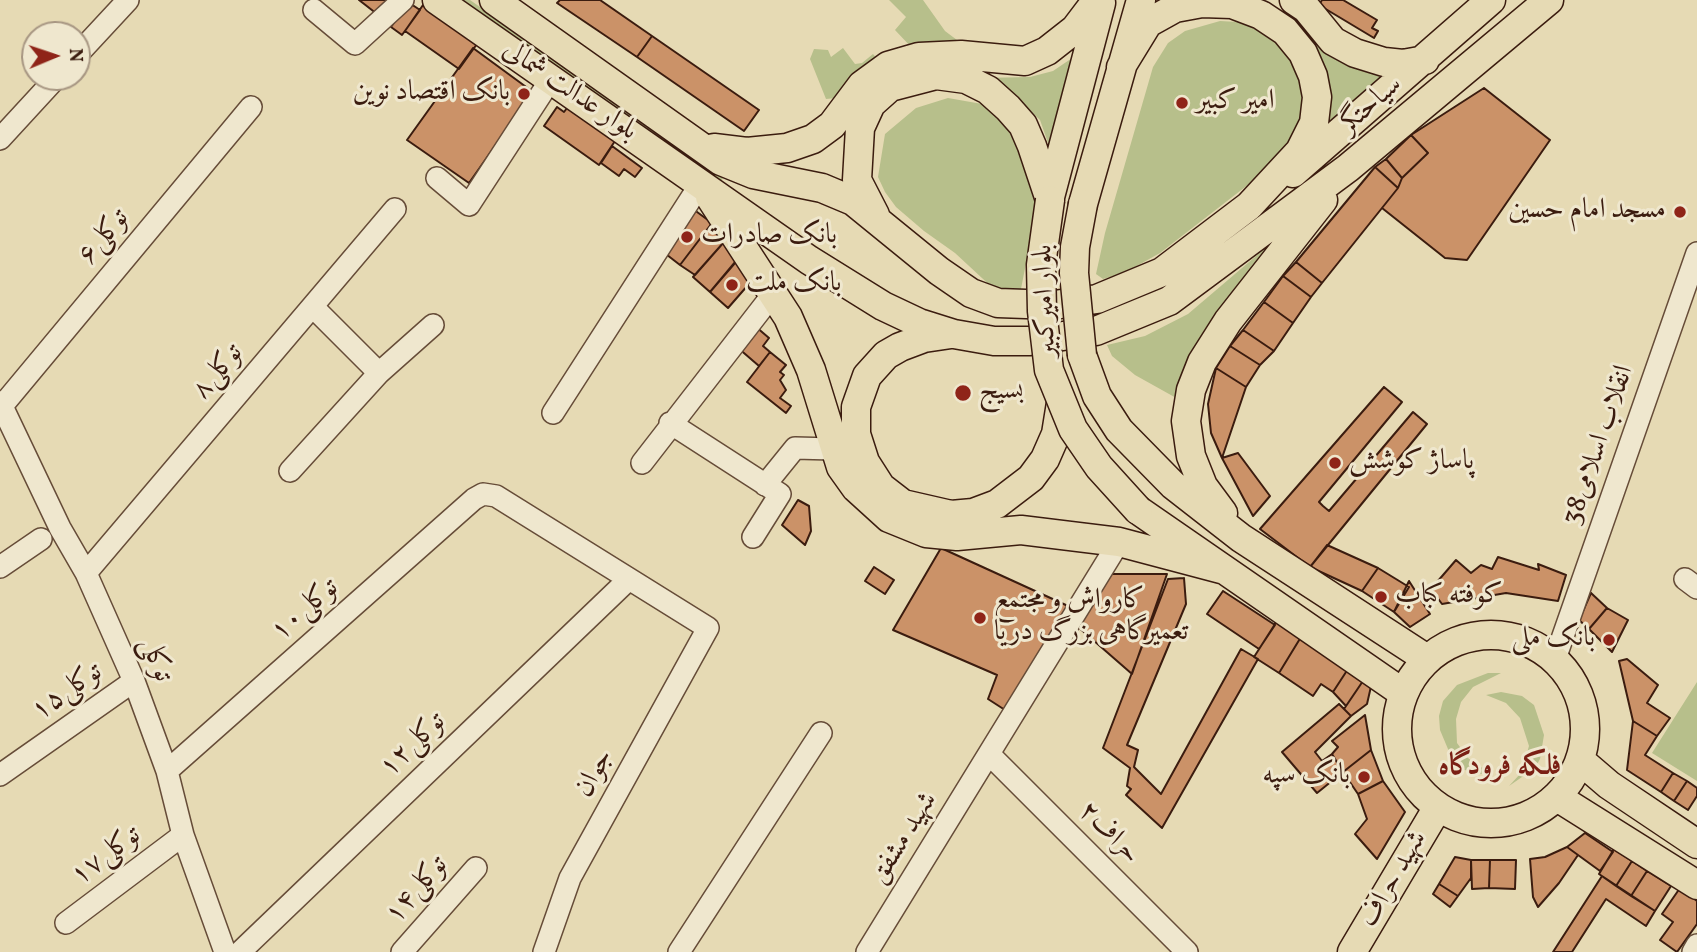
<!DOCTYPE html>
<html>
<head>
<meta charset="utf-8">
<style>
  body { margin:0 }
  #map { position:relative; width:1697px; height:952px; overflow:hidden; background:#e6dab4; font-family:Vollkorn,serif }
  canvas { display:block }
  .north { position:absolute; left:21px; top:21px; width:70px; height:70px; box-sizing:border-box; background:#efe7ce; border:2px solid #a79682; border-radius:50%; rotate:88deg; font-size:19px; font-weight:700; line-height:28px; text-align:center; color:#3b1c0f }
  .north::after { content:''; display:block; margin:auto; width:24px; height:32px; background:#8f2418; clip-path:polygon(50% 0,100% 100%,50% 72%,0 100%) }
</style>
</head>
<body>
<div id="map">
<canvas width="1697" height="952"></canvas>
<div class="north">N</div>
</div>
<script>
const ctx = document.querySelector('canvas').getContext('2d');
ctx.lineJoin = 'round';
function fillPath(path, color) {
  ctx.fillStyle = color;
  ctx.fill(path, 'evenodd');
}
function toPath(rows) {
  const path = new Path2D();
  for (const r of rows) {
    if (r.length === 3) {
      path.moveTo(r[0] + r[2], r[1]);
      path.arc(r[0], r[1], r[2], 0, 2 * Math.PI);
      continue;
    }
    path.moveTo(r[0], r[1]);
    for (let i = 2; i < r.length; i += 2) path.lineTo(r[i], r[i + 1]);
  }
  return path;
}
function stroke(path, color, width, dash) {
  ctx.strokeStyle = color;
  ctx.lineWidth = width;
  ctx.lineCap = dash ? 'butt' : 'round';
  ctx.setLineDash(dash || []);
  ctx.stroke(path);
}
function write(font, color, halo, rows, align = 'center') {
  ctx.font = font + ' Vollkorn,Amiri,serif';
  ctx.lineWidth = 6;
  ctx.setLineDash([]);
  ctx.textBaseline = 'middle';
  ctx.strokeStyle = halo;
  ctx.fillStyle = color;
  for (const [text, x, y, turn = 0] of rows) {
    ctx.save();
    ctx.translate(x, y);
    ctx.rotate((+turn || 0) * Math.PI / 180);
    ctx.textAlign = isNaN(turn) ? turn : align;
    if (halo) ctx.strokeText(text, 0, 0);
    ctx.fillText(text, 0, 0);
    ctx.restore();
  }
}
fillPath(toPath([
  [454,0,470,0,723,178,721,181],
  [889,0,923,0,945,31,961,43,912,48,895,30,906,17],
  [1220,21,1238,22,1271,35,1299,63,1304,105,1297,132,1288,151,1258,177,1160,253,1124,273,1103,279,1096,274,1105,233,1153,67,1168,43,1185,31],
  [1313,44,1393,74,1321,139,1327,79,1323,61],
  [843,48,855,64,862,63,873,54,879,61,836,98,826,99,810,59,814,49,828,50,831,57],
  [1081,52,1052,154,1040,120,1010,91,981,78,1030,77,1053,71],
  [948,98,982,104,1014,129,1035,177,1036,212,1020,294,996,291,955,253,924,231,896,207,885,192,878,177,885,134,916,108],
  [1289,228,1178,399,1135,375,1112,356,1107,345,1145,336,1188,314],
  [1488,673,1501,673,1473,687,1461,702,1456,719,1457,743,1468,758,1480,767,1494,771,1481,774,1461,769,1453,761,1440,730,1439,716,1443,701,1457,685],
  [1697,682,1697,781,1652,753],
  [1501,692,1522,696,1534,705,1544,735,1540,759,1535,768,1509,786,1521,773,1529,746,1520,718,1506,703,1486,695]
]), '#b7bf8b');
const building = toPath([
  [359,0,387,0,377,14,359,0],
  [560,0,600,0,652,36,637,57,557,3,560,0],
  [1322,0,1343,0,1377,20,1372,28,1378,31,1374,38,1319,5,1322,0],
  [408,2,420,10,402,35,391,27,408,2],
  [423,5,477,44,459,69,405,31,423,5],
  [652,36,759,110,744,131,637,57,652,36],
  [473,48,533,92,469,183,407,140,473,48],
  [1484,88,1550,140,1467,260,1445,258,1382,208,1398,188,1402,178,1428,153,1411,135,1484,88],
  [557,107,564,112,567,108,615,141,599,165,544,126,557,107],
  [1411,135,1428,153,1402,178,1386,159,1411,135],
  [612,146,642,168,635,177,624,169,619,176,601,163,612,146],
  [1386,159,1402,178,1398,188,1375,167,1386,159],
  [1375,167,1398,188,1322,283,1296,262,1375,167],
  [693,209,712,223,680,265,662,251,693,209],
  [712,223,724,242,695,275,680,265,712,223],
  [724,242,741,256,710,292,693,277,724,242],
  [736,261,755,277,728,308,710,292,736,261],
  [1296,262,1322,283,1311,297,1283,276,1296,262],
  [1283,276,1311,297,1293,323,1264,302,1283,276],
  [1264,302,1293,323,1274,351,1243,330,1264,302],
  [755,326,769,338,763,346,770,352,759,366,737,347,755,326],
  [1243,330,1274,351,1260,365,1230,346,1243,330],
  [1230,346,1260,365,1246,387,1216,368,1230,346],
  [770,352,786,365,780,372,784,375,780,380,786,390,780,398,791,406,786,413,747,382,770,352],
  [1216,368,1246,387,1222,458,1211,433,1208,404,1216,368],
  [1384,387,1402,402,1319,502,1323,506,1329,511,1413,412,1427,424,1310,567,1260,529,1384,387],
  [1238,453,1270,496,1253,516,1222,458,1238,453],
  [798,500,809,506,811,531,805,545,782,525,798,500],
  [1327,545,1378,568,1362,591,1310,567,1327,545],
  [941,548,1068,606,1005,710,988,699,997,675,893,630,941,548],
  [1498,557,1539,570,1538,564,1566,575,1558,601,1506,593,1442,604,1431,589,1456,560,1471,573,1481,565,1492,569,1498,557],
  [874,567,894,580,885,594,865,581,874,567],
  [1378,568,1409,587,1394,612,1362,591,1378,568],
  [1110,574,1167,574,1132,674,1077,626,1110,574],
  [1184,578,1186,604,1127,745,1138,750,1134,767,1161,794,1241,649,1258,659,1162,828,1126,795,1131,789,1127,786,1130,768,1103,748,1168,579,1184,578],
  [1409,581,1430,614,1410,627,1394,612,1409,581],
  [1223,591,1275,625,1259,649,1207,614,1223,591],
  [1591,593,1607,608,1589,629,1579,620,1591,593],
  [1607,608,1628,620,1612,652,1589,629,1607,608],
  [1277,621,1301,637,1279,673,1254,657,1277,621],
  [1301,637,1348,669,1333,692,1321,684,1313,696,1279,673,1301,637],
  [1627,659,1658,685,1647,703,1670,718,1657,736,1633,721,1619,661,1627,659],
  [1348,669,1365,678,1346,706,1333,692,1348,669],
  [1365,678,1372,682,1367,704,1351,716,1344,709,1365,678],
  [1339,704,1351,716,1315,752,1322,761,1332,754,1343,772,1317,793,1282,752,1339,704],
  [1365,715,1371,750,1343,772,1332,754,1338,747,1332,741,1365,715],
  [1633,721,1657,736,1645,755,1673,773,1661,792,1627,770,1633,721],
  [1371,750,1383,781,1358,794,1343,772,1371,750],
  [1673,773,1687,781,1674,801,1661,792,1673,773],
  [1383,781,1405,812,1377,859,1355,834,1367,819,1358,794,1383,781],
  [1687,781,1697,788,1697,796,1688,810,1674,801,1687,781],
  [1585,833,1613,852,1600,871,1567,847,1585,833],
  [1567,847,1578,855,1559,883,1538,907,1533,897,1530,859,1545,857,1567,847],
  [1614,849,1632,861,1616,886,1599,874,1614,849],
  [1455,857,1471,860,1471,878,1458,896,1439,884,1455,857],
  [1471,860,1490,860,1489,888,1472,889,1471,860],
  [1490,860,1516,860,1515,889,1489,888,1490,860],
  [1632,861,1647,871,1631,896,1616,886,1632,861],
  [1647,871,1671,886,1655,911,1631,896,1647,871],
  [1602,876,1655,911,1646,926,1606,899,1572,952,1553,952,1602,876],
  [1439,884,1458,896,1450,907,1433,894,1439,884],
  [1680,888,1697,901,1697,924,1677,952,1660,940,1673,922,1662,914,1680,888]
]);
fillPath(building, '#cb9268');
stroke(building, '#3b1c0f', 2);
const minor = toPath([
  [314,10,355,44,403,0],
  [77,55,128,0],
  [0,139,57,77],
  [437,178,469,205,551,79],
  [313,307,379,373],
  [0,402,60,528,86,573,134,681,167,771,183,835,225,952],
  [2,406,251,107],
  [553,413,701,183],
  [670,423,780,494,753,537],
  [642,463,773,294],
  [290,471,379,373,433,325],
  [765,485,795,448,833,449],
  [0,567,41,539],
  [86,573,395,209],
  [1685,579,1697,588],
  [1555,659,1697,253],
  [990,755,1187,952],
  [167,771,474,499,483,494,496,496,708,628,570,878,544,952],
  [0,775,134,681],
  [66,923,183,835],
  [240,952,628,580],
  [402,952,476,868],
  [679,952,821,733],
  [867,952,1119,542],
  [1693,952,1697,945]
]);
const major = toPath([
  [437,0,809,260,883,306,919,323,954,334,994,341,1030,341,1096,331,1169,301,1348,168,1549,0],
  [494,0,721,161,753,174,822,188,853,201,939,271,971,293,998,303,1054,305,1097,299,1162,272,1249,206,1300,151,1314,123,1317,97,1313,76,1303,53,1285,31,1261,15,1232,4,1202,3,1175,8,1148,23,1121,67],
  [1294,0,1306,8,1333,41,1355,53,1384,62,1403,64,1425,60],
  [714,148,747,152,787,148,813,139,832,125,862,85,888,66,919,57,961,55,1025,61,1047,51,1075,29,1097,0],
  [1293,173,1491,0],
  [710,197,788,317,811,370,841,467,856,488,889,518,926,533,957,536,1021,530,1119,542,1221,569],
  [1050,197,1101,3],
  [1083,204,1141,0],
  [875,215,857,180,860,128,871,104,890,87,936,75,966,79,988,90,1008,108,1023,125,1032,146,1050,200],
  [951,334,924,338,900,347,886,355,867,376,856,407,856,434,865,462,881,487,903,504,951,515,973,513,997,504,1031,478,1045,459,1056,434,1061,403],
  [1082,355,1097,396,1119,430,1173,485,1241,538,1427,659],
  [1138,510,1403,693],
  [1223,513,1203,486,1191,456,1186,421,1191,390,1202,362,1228,321,1323,200],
  [1491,729,94],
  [1581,761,1609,785,1697,844],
  [1557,797,1697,885],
  [1352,952,1438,807]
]);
stroke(minor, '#664c38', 24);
stroke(major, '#3b1c0f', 31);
stroke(minor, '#efe7ce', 21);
stroke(major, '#e6dab4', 28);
const majorBridge = toPath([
  [1050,200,1041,265,1042,311,1049,370,1073,429,1099,467,1138,510],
  [1082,355,1074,273,1075,247,1083,204]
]);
stroke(majorBridge, '#3b1c0f', 31, []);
stroke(majorBridge, '#e6dab4', 28);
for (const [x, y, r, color] of [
  [524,94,7,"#8f2418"],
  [1182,103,7,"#8f2418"],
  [1680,212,7,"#8f2418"],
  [687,237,7,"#8f2418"],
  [732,285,7,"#8f2418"],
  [963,393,9,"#8f2418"],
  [1335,463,7,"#8f2418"],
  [1381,597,7,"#8f2418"],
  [980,618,7,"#8f2418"],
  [1609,640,7,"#8f2418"],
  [1364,777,7,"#8f2418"]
]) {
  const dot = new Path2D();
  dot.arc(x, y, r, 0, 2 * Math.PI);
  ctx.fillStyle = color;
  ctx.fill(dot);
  stroke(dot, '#efe7ce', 2.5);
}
write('28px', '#3b1c0f', '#efe7ce', [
  ["بلوار عدالت شمالی",569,92,34],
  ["سیاحتگر",1372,106,-41],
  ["توکلی۶",105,238,-50],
  ["بلوار امیرکبیر",1047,301,-92],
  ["توکلی۸",219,373,-50],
  ["38انقلاب اسلامی",1600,446,-71],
  ["۱۰توکلی",306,611,-41],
  ["توکلی",154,660,67],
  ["توکلی۱۵",68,693,-35],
  ["توکلی۱۲",414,746,-44],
  ["جوان",596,774,-61],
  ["حراف۲",1108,834,45],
  ["شهید مشفق",905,839,-58],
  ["توکلی۱۷",107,857,-37],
  ["شهید حراف",1395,880,-60],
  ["توکلی۱۴",418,891,-49]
]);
write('28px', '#3b1c0f', '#efe7ce', [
  ["بانک اقتصاد نوین",510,94,"right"],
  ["امیر کبیر",1196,103],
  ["مسجد امام حسین",1666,212,"right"],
  ["بانک صادرات",701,237],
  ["بانک ملت",746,285],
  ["بسیج",979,393],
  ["پاساژ کوشش",1349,463],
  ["کوفته کباب",1395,597],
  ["کارواش و مجتمع",994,602],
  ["تعمیرگاهی بزرگ دریا",994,634],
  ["بانک ملی",1595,640,"right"],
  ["بانک سپه",1350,777,"right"]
], 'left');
write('bold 30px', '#7a1f14', '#efe7ce', [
  ["فلکه فرودگاه",1500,768]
]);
</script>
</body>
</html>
